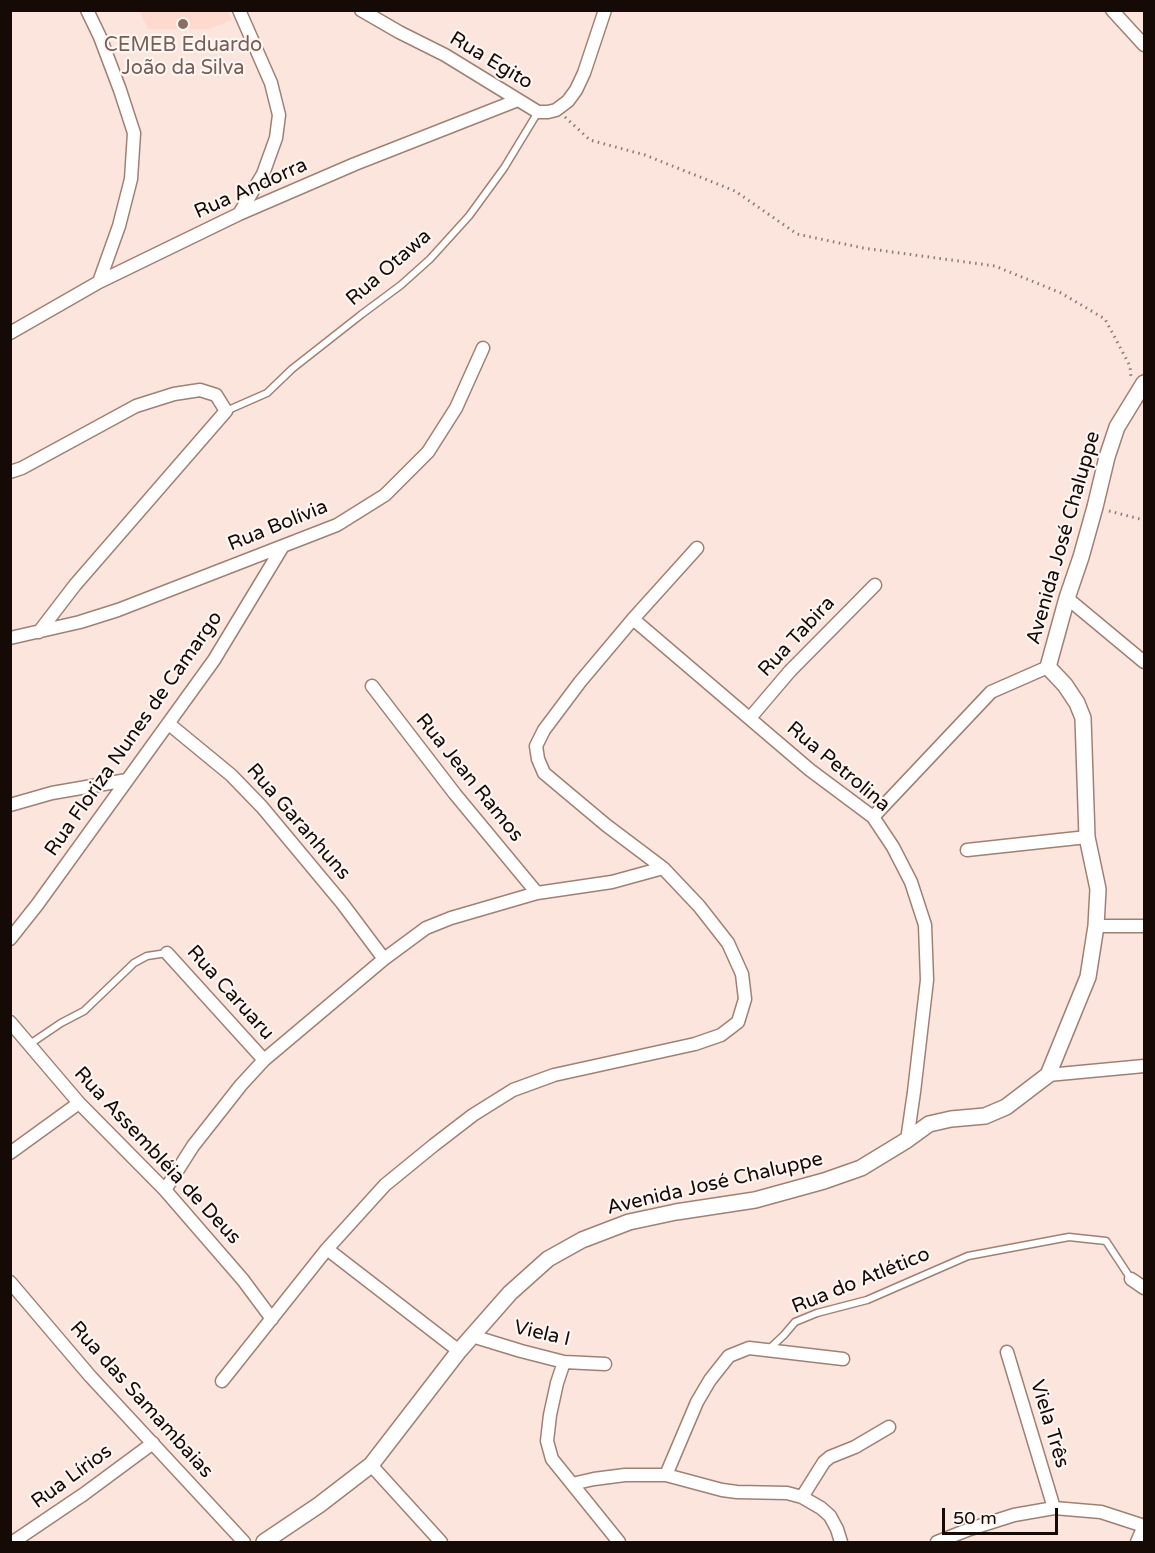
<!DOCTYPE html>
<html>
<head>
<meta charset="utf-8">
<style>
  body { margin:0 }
  #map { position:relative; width:1155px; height:1553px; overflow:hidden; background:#fbe5dd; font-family:"Varela Round",sans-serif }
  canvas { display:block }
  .frame { position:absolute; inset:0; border:12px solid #150a06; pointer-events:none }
  .scale { position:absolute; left:942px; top:1508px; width:116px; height:27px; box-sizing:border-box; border:3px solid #150a06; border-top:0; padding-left:8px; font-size:18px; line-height:21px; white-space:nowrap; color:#150a06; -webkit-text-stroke:4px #fef6f3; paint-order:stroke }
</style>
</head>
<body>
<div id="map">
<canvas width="1155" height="1553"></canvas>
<div class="frame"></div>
<div class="scale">50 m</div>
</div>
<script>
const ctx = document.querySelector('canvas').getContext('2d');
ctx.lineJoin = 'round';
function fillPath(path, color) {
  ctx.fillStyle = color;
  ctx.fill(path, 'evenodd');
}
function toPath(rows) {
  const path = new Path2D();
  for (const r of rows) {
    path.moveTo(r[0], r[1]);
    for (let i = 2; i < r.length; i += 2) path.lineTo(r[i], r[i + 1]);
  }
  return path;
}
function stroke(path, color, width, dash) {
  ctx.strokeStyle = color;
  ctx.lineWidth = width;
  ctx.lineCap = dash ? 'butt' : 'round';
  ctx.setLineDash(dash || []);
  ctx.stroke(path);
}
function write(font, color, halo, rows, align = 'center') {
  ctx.font = font + ' "Varela Round",sans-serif';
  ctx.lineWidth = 4.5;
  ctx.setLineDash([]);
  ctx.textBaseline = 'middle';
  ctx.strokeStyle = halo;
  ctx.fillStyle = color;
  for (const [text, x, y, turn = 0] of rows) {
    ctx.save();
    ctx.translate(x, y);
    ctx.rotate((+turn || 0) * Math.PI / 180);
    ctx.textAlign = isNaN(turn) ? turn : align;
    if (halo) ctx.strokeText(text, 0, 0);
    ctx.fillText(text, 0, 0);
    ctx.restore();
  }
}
fillPath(toPath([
  [139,11,228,11,232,20,208,29,148,29]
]), '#fddacd');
const service = toPath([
  [226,411,267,393,292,369,362,314,401,285,430,259,469,216,504,168,538,112],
  [30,1044,61,1023,84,1011,134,963,147,956,167,953],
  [768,1350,784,1335,795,1322,817,1313,867,1300,968,1256,1069,1237,1106,1241,1131,1279]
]);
const minor = toPath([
  [87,10,100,37,120,90,134,133,131,179,119,226,99,282],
  [239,10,271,83,279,115,276,138,263,174,239,214],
  [361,10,399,32,445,55,538,112,548,112,556,110,568,101,576,90,584,73,605,10],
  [1112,10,1144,45],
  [10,333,99,282,239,214,355,164,518,100],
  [10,472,22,468,136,406,174,394,200,390,216,395,226,411,75,585,39,632],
  [1067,598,1144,662],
  [633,619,810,770,873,817,893,847,911,882,925,925,927,980,914,1092,907,1140],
  [10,638,80,622,118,610,337,525,385,495,428,452,456,408,483,348],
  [372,686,455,794,537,893],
  [750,718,790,671,875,585],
  [169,724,231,775,262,807,342,903,384,959],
  [10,805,52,793,127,780],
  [873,817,991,692,1048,667],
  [967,850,1087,837],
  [1096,926,1144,926],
  [10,939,37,905,214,660,283,546],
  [167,953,264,1060],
  [10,1022,79,1103,165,1190,243,1280,272,1319],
  [1048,1075,1144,1066],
  [10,1153,79,1103],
  [165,1190,193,1146,241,1085,264,1060,384,959,426,928,451,918,537,893,612,882,663,868],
  [327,1249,459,1351],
  [1131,1279,1144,1288],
  [10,1282,90,1376,244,1542],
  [472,1336,521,1351,564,1362,605,1364],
  [1007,1352,1054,1508],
  [564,1362,557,1383,550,1415,547,1441,552,1459,619,1542],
  [222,1381,327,1249,385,1185,434,1145,473,1115,513,1090,554,1075,695,1044,721,1035,738,1022,745,999,742,974,728,943,699,906,663,868,606,825,544,773,538,759,536,746,544,730,580,682,633,619,697,548],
  [371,1465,441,1542],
  [666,1475,697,1402,710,1380,729,1356,749,1348,843,1359],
  [572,1484,594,1479,625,1475,666,1475,722,1490,737,1492,787,1493,802,1497,821,1508,830,1516,837,1529,841,1542],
  [802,1497,824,1462,830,1457,855,1447,889,1427],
  [13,1542,84,1494,153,1443],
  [937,1542,970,1529,1014,1515,1054,1508,1101,1512,1144,1526],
  [1137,1542,1144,1526]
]);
const tertiary = toPath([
  [264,1542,319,1505,371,1465,459,1351,510,1293,548,1259,582,1240,629,1222,676,1212,755,1200,824,1181,861,1168,907,1140,929,1124,951,1119,985,1116,1006,1107,1048,1075,1088,977,1096,926,1098,889,1087,837,1083,718,1077,703,1065,685,1048,667,1067,598,1081,557,1095,507,1107,457,1117,427,1144,383]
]);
stroke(service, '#a18074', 9);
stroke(minor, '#a18074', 15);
stroke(tertiary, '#a18074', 18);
stroke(toPath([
  [565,117,590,140,645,155,735,191,797,234,863,248,995,266,1061,293,1105,319,1130,366,1131,377],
  [1109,511,1144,520]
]), '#8c7b75', 3, [1.5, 4.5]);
stroke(service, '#fff', 6);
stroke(minor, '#fff', 12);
stroke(tertiary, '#fff', 15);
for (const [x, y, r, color] of [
  [183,24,6,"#8d6e63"]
]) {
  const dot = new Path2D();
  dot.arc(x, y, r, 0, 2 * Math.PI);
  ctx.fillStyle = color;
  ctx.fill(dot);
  stroke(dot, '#fef6f3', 2);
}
write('20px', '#785e54', '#fef6f3', [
  ["CEMEB Eduardo",183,46],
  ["João da Silva",183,69]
]);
write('20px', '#150a06', '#fef6f3', [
  ["Rua Egito",491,61,31],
  ["Rua Andorra",251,189,-24],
  ["Rua Otawa",389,268,-41],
  ["Rua Bolívia",278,526,-22],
  ["Avenida José Chaluppe",1064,538,-74],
  ["Rua Tabira",797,637,-47],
  ["Rua Floriza Nunes de Camargo",134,734,-55],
  ["Rua Petrolina",838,767,40],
  ["Rua Jean Ramos",469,778,51],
  ["Rua Garanhuns",298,822,49],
  ["Rua Caruaru",230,993,48],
  ["Rua Assembléia de Deus",157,1156,47],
  ["Avenida José Chaluppe",715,1184,-13],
  ["Rua do Atlético",861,1281,-22],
  ["Viela I",542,1334,13],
  ["Rua das Samambaias",141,1400,48],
  ["Viela Três",1049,1424,73],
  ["Rua Lírios",72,1477,-36]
]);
</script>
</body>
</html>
